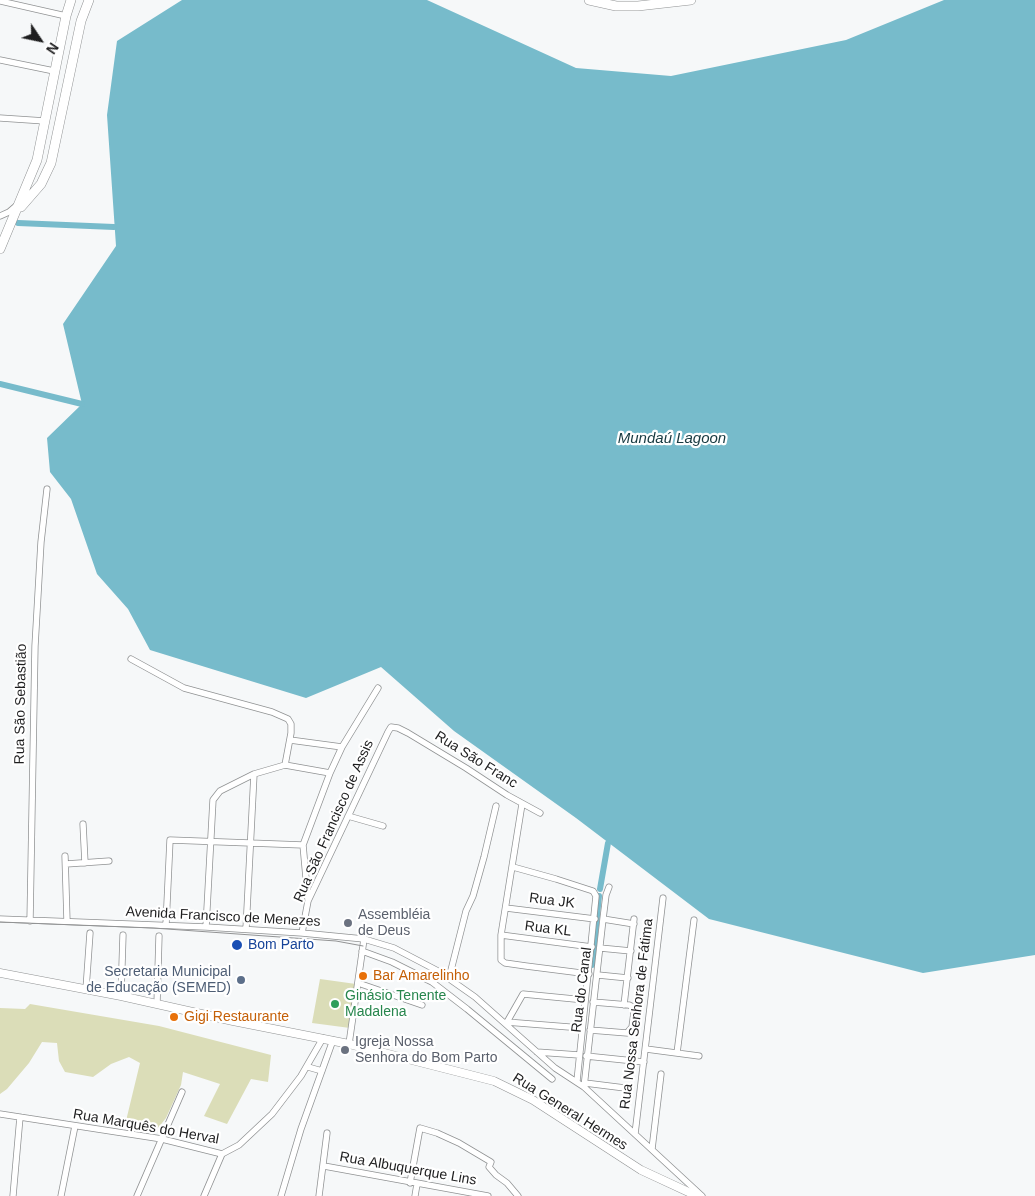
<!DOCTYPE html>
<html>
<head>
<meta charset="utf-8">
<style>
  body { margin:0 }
  #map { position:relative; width:1035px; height:1196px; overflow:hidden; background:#f6f8f9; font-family:Arial,sans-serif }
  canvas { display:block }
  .north { position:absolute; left:15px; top:15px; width:50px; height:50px; -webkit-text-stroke:4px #fff; paint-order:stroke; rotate:124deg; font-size:14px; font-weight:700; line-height:20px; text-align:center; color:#1e1e1f }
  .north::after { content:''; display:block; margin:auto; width:18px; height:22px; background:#1e1e1f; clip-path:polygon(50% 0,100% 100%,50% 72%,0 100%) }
</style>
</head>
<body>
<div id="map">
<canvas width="1035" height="1196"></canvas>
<div class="north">N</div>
</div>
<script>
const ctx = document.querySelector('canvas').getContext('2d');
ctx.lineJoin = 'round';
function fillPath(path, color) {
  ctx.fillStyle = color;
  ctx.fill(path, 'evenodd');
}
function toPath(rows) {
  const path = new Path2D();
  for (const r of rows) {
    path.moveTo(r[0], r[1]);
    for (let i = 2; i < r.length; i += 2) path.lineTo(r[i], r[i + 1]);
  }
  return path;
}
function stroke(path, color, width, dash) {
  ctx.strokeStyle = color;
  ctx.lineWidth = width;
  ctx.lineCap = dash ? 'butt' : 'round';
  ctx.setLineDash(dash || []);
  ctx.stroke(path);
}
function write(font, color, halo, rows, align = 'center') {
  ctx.font = font + ' Arial,sans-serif';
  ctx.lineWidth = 4.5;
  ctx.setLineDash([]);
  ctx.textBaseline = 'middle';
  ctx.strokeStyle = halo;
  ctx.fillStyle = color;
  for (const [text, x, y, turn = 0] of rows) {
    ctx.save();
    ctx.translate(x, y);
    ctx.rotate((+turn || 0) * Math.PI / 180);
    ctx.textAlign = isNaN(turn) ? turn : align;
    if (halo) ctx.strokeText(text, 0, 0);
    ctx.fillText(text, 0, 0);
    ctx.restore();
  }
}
fillPath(toPath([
  [320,979,356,984,350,1028,312,1023],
  [30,1004,159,1026,271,1055,268,1082,251,1079,227,1124,204,1116,220,1084,183,1072,181,1085,166,1118,158,1128,125,1125,140,1063,129,1057,111,1064,93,1077,65,1072,59,1061,57,1043,42,1042,29,1063,7,1089,0,1094,0,1008,25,1009]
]), '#dbddb8');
fillPath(toPath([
  [182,0,427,0,576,68,671,76,846,40,944,0,1035,0,1035,955,923,973,709,919,576,818,454,731,381,667,306,698,150,650,128,609,97,574,71,499,50,472,47,438,82,404,63,324,116,246,107,115,117,41]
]), '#77bbcb');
stroke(toPath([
  [18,223,114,227],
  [0,384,82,404],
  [600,889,608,843],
  [592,965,599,896]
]), '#77bbcb', 6);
const street = toPath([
  [0,1,66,16],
  [0,60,54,71],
  [0,118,45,121],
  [0,216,9,212,16,206],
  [131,659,184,688,272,712,288,719,291,724,291,733,285,765,254,774,220,791,213,800,206,927],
  [290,740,342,747],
  [285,765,330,773],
  [522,804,501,935,501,960,505,963,526,966,589,974],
  [348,816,383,826],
  [83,824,85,863],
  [65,856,67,921],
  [66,864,109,861],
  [513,867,556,879,593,891,596,896,577,1081],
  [308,900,303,845,330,773,342,747,378,688],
  [506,908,595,919],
  [0,919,206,927,302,933,364,939,394,948,438,971,475,997,555,1068,584,1087,702,1196],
  [603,919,634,924],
  [30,921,35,646,41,542,47,489],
  [166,925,170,840,303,845],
  [246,929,254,774],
  [302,933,308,901,388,732,391,727,398,728,408,733,466,768,507,795,540,813],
  [501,935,592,947],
  [600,948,631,951],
  [362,951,392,962,432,982,467,1009,552,1079],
  [598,975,628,978],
  [449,978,466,911,473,896,484,857,496,806],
  [358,983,422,1005],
  [86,989,90,933],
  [121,996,123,935],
  [157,1004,159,936],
  [624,1005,634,919],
  [506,1022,582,1028],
  [507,1022,523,994,585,1000],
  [590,1030,627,1033,632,1027,634,1012,633,1007,629,1005,593,1002],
  [349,1044,364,939],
  [646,1049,699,1056],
  [537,1052,579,1055],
  [677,1053,694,920],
  [586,1056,644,1062],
  [308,1067,322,1071],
  [585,1083,625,1088],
  [584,1087,603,919,606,895,609,887],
  [0,1114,162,1139,222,1154,239,1145,272,1114,301,1076,323,1038],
  [635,1134,663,898],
  [652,1149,661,1074],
  [324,1166,488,1196],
  [410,1183,420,1128,437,1133,459,1143,491,1162,489,1167,496,1175,507,1183,518,1196],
  [13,1196,20,1117],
  [61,1196,75,1126],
  [137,1196,182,1092],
  [204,1196,222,1154],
  [281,1196,301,1129,333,1040],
  [319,1196,327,1133],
  [415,1196,417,1184]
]);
const secondary = toPath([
  [0,973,121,996,233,1021,349,1044,494,1081,533,1100,641,1170,697,1196]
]);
const primary = toPath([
  [589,0,616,6,638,6,691,0],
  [21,207,41,184,51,163,81,21,89,0],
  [0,249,37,160,66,16,71,0]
]);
stroke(street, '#909293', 7);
stroke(secondary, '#909293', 9);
stroke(primary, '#909293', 10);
stroke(street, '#fff', 5.5);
stroke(secondary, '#fff', 8);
stroke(primary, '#fff', 9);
stroke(toPath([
  [0,922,153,928,336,941,363,946]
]), '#929394', 1);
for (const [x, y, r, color] of [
  [348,923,5,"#6b7280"],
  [237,945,6,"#1a4fb4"],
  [363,976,5,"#e8710a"],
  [241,980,5,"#5c6f8a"],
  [335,1004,5,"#2e9e5b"],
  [174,1017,5,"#e8710a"],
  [345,1050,5,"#6b7280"]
]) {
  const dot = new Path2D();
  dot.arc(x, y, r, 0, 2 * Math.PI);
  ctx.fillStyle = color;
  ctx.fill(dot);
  stroke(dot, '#fff', 2);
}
write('14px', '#1e1e1f', '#fff', [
  ["Rua São Sebastião",21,704,-89],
  ["Rua São Franc",476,760,32],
  ["Rua São Francisco de Assis",334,821,-66],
  ["Rua JK",552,901,7],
  ["Avenida Francisco de Menezes",223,917,3],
  ["Rua KL",548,929,7],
  ["Rua do Canal",582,990,-83],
  ["Rua Nossa Senhora de Fátima",637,1014,-83],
  ["Rua General Hermes",570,1112,32],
  ["Rua Marquês do Herval",146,1127,10],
  ["Rua Albuquerque Lins",408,1169,10]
]);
write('14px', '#5b616d', '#fff', [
  ["Assembléia",358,915],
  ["de Deus",358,931],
  ["Igreja Nossa",355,1042],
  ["Senhora do Bom Parto",355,1058]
], 'left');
write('14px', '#164399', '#fff', [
  ["Bom Parto",248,945]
], 'left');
write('14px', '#4e5e75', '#fff', [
  ["Secretaria Municipal",231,972],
  ["de Educação (SEMED)",231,988]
], 'right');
write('14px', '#c56008', '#fff', [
  ["Bar Amarelinho",373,976],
  ["Gigi Restaurante",184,1017]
], 'left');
write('14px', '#27864d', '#fff', [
  ["Ginásio Tenente",345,996],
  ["Madalena",345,1012]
], 'left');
write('italic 15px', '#173940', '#fff', [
  ["Mundaú Lagoon",672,439]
]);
</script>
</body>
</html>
